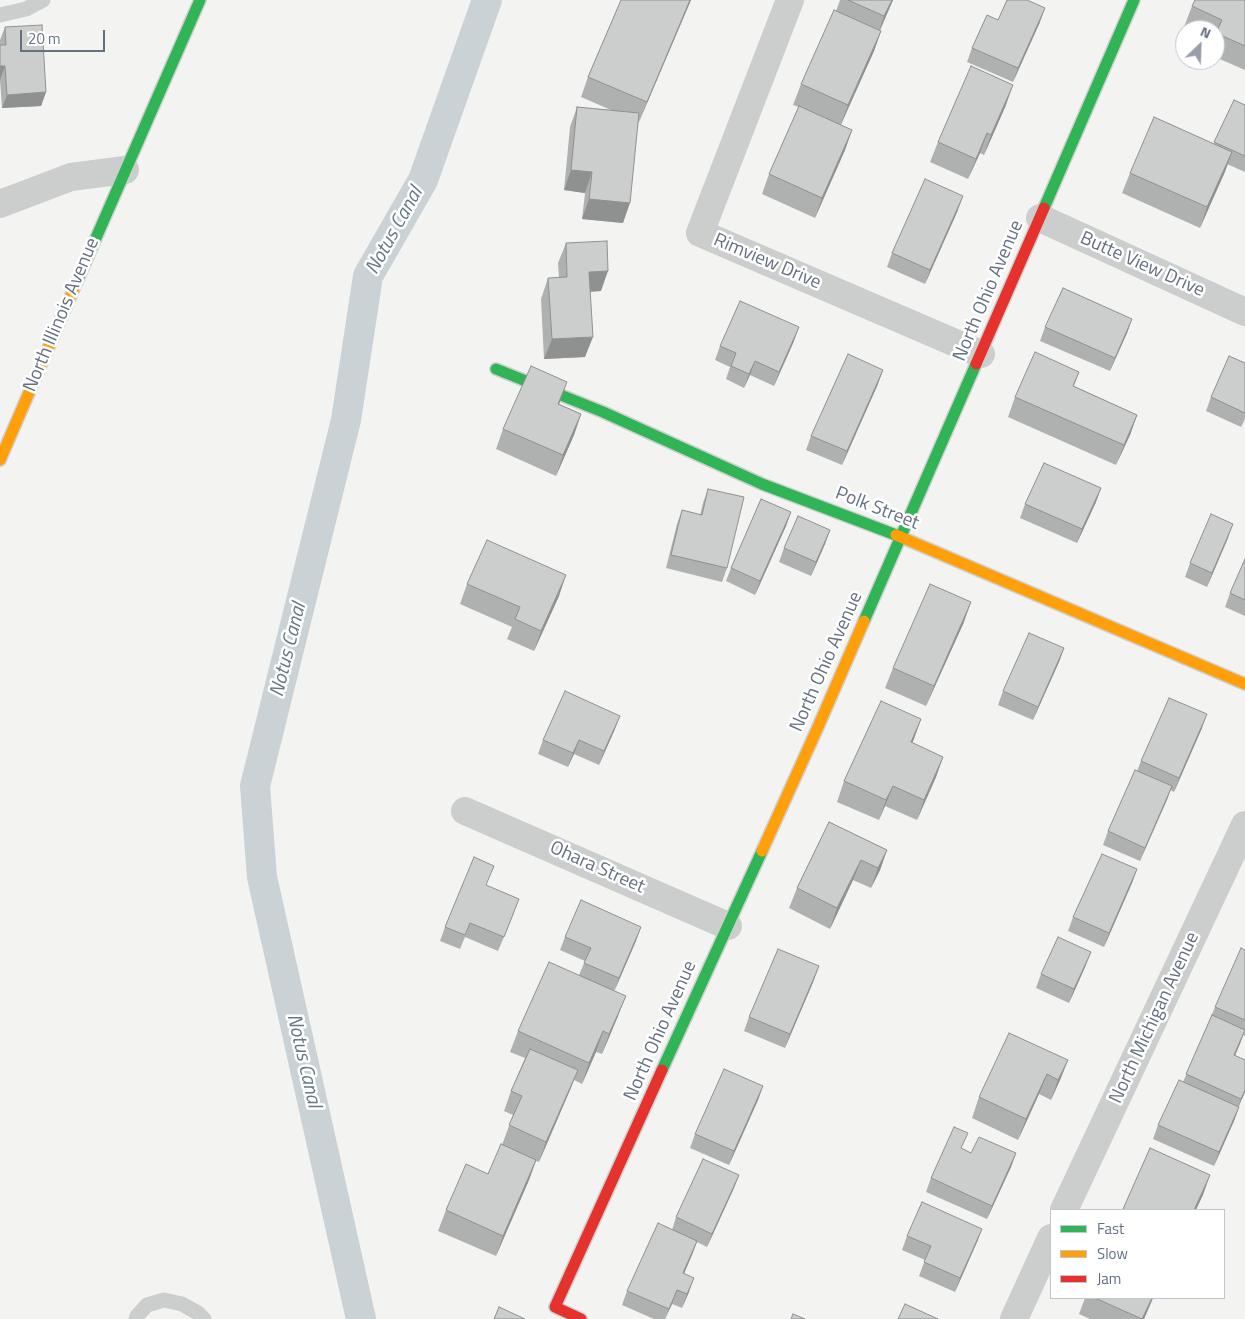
<!DOCTYPE html>
<html>
<head>
<meta charset="utf-8">
<style>
  body { margin:0 }
  #map { position:relative; width:1245px; height:1319px; overflow:hidden; background:#f3f4f2; font-family:"Titillium Web",sans-serif }
  canvas { display:block }
  .legend { position:absolute; left:1050px; top:1209px; width:175px; height:90px; box-sizing:border-box; background:#fff; border:1px solid #c1c6cd; margin:0; padding:6px 9px; list-style:none; font-size:15px; color:#657081 }
  .legend li { display:flex; align-items:center; gap:10px; height:25px }
  .legend b { width:25px; border:1px solid #c1c6cd }
  .north { position:absolute; left:1175px; top:20px; width:50px; height:50px; box-sizing:border-box; background:#fff; border:1px solid #c1c6cd; border-radius:50%; rotate:24deg; font-size:14px; font-weight:700; line-height:20px; text-align:center; color:#657081 }
  .north::after { content:''; display:block; margin:auto; width:18px; height:22px; background:#979ea9; clip-path:polygon(50% 0,100% 100%,50% 72%,0 100%) }
  .scale { position:absolute; left:20px; top:30px; width:85px; height:22px; box-sizing:border-box; border:2px solid #657081; border-top:0; padding-left:6px; font-size:15px; line-height:18px; white-space:nowrap; color:#657081; -webkit-text-stroke:4px #fff; paint-order:stroke }
</style>
</head>
<body>
<div id="map">
<canvas width="1245" height="1319"></canvas>
<ul class="legend">
<li><b style="height:6px;background:#30b455"></b>Fast</li>
<li><b style="height:6px;background:#ff9f0a"></b>Slow</li>
<li><b style="height:6px;background:#e5322d"></b>Jam</li>
</ul>
<div class="north">N</div>
<div class="scale">20 m</div>
</div>
<script>
const ctx = document.querySelector('canvas').getContext('2d');
ctx.lineJoin = 'round';
function toPath(rows) {
  const path = new Path2D();
  for (const r of rows) {
    path.moveTo(r[0], r[1]);
    for (let i = 2; i < r.length; i += 2) path.lineTo(r[i], r[i + 1]);
  }
  return path;
}
function stroke(path, color, width, dash) {
  ctx.strokeStyle = color;
  ctx.lineWidth = width;
  ctx.lineCap = dash ? 'butt' : 'round';
  ctx.setLineDash(dash || []);
  ctx.stroke(path);
}
function fillPath(path, color) {
  ctx.fillStyle = color;
  ctx.fill(path, 'evenodd');
}
function write(font, color, halo, rows, align = 'center') {
  ctx.font = font + ' "Titillium Web",sans-serif';
  ctx.lineWidth = 5;
  ctx.setLineDash([]);
  ctx.textBaseline = 'middle';
  ctx.strokeStyle = halo;
  ctx.fillStyle = color;
  for (const [text, x, y, turn = 0] of rows) {
    ctx.save();
    ctx.translate(x, y);
    ctx.rotate((+turn || 0) * Math.PI / 180);
    ctx.textAlign = isNaN(turn) ? turn : align;
    if (halo) ctx.strokeText(text, 0, 0);
    ctx.fillText(text, 0, 0);
    ctx.restore();
  }
}
stroke(toPath([
  [361,1319,262,877,255,786,346,420,368,276,423,180,487,0]
]), '#cbd2d5', 30);
const fast = toPath([
  [1044,208,1134,0],
  [75,286,200,0],
  [496,369,603,412,762,484,896,535],
  [864,621,976,364],
  [662,1070,762,851]
]);
const slow = toPath([
  [0,460,75,286],
  [896,535,1245,684],
  [762,851,818,727,864,621]
]);
const jam = toPath([
  [976,364,1044,208],
  [581,1319,555,1307,662,1070]
]);
stroke(fast, '#cfd0d0', 14);
stroke(slow, '#cfd0d0', 14);
stroke(jam, '#cfd0d0', 14);
stroke(toPath([
  [0,15,26,9,43,0],
  [136,1319,137,1316,147,1305,164,1300,182,1304,198,1313,204,1319]
]), '#cccdcd', 15);
stroke(toPath([
  [790,0,700,233,981,354],
  [0,204,71,177,125,170],
  [1040,218,1245,312],
  [465,811,728,926],
  [1064,1210,1245,825],
  [1014,1319,1051,1238]
]), '#cccdcd', 28);
stroke(fast, '#30b455', 11);
stroke(slow, '#ff9f0a', 11);
stroke(jam, '#e5322d', 11);
fillPath(toPath([
  [621,0,691,0,639,122,638,122,623,223,582,219,585,193,564,190,570,127,577,107,611,110,581,97,588,77],
  [840,0,893,0,880,30,881,31,874,51,841,125,852,130,845,150,815,218,762,194,769,174,799,107,793,105,801,84,836,11],
  [1245,0,1245,70,1215,57,1215,30,1192,30,1184,27,1192,6],
  [998,20,1040,22,1013,82,967,62,972,48],
  [5,27,46,92,41,106,2,108,0,80,0,40],
  [1234,100,1245,105,1245,172,1227,164,1200,228,1122,193,1130,173,1214,144],
  [1006,105,984,155,980,153,968,179,930,162,938,142],
  [958,210,925,284,887,267,892,253],
  [566,243,601,291,590,292,585,357,544,359,541,299,548,278,559,278,558,263],
  [1132,319,1127,333,1110,371,1040,341,1045,327],
  [794,341,774,386,750,375,744,388,726,379,730,367,715,360,720,346],
  [1245,363,1245,419,1241,427,1206,411,1211,397],
  [1079,372,1074,386,1137,415,1130,435,1116,465,1008,417,1015,397],
  [878,384,842,465,806,450,811,436],
  [559,404,581,414,574,435,556,476,496,449,503,429],
  [1101,488,1096,502,1077,543,1020,518,1025,504],
  [708,489,727,568,722,582,666,568,677,524,682,510,700,515,703,503],
  [791,512,786,526,755,595,726,581,731,568],
  [830,530,825,544,811,576,779,562,784,548],
  [1228,538,1207,587,1185,577,1190,563],
  [1245,559,1245,616,1225,607,1230,593],
  [467,584,559,596,534,651,507,639,512,627,460,604],
  [964,622,926,706,885,688,893,668],
  [1064,648,1059,662,1033,720,998,705,1003,691],
  [921,719,912,743,943,757,936,777,917,820,885,806,879,820,837,802,844,781],
  [1202,728,1174,792,1170,790,1140,861,1103,845,1108,831,1137,771,1141,761],
  [615,729,599,765,574,754,568,767,538,754,543,740],
  [829,822,887,850,880,870,871,888,853,880,830,929,789,908,797,888],
  [1137,869,1132,883,1104,947,1068,931,1073,917],
  [487,886,514,913,498,951,465,937,460,949,440,941,445,927],
  [565,937,636,941,614,991,618,1016,602,1054,596,1052,582,1084,574,1080,570,1090,539,1162,536,1161,529,1180,496,1256,438,1231,446,1210,488,1174,502,1145,513,1115,504,1111,511,1091,525,1058,510,1052,518,1031,579,975,585,961,560,950],
  [1245,950,1245,1036,1243,1035,1235,1056,1245,1060,1245,1092,1239,1106,1239,1107,1234,1121,1214,1166,1153,1139,1158,1125,1183,1082,1215,1007],
  [1086,965,1069,1003,1036,988,1041,974],
  [814,980,785,1048,744,1031,749,1017],
  [1068,1060,1060,1080,1051,1100,1039,1094,1018,1140,972,1118,979,1097],
  [763,1086,758,1100,729,1165,690,1148,695,1134],
  [962,1149,971,1153,1016,1153,1011,1167,987,1219,926,1192,931,1178],
  [739,1175,734,1188,707,1247,697,1242,684,1274,689,1292,682,1308,672,1304,665,1319,654,1319,622,1305,627,1291,672,1230,676,1217],
  [982,1229,977,1242,955,1292,919,1276,925,1260,902,1250,907,1236],
  [1085,1298,1153,1298,1144,1319,1090,1319,1079,1314]
]), '#afb1b1');
fillPath(toPath([
  [690,0,691,0,639,122,647,102],
  [892,0,893,0,877,37,884,16],
  [1045,8,1040,22,1013,82,1018,68],
  [881,31,874,51,840,126,848,105],
  [0,66,5,66,0,80],
  [1013,85,1006,105,984,155,991,135],
  [46,92,41,106,2,108,7,95],
  [852,130,845,150,815,218,822,198],
  [987,133,980,153,968,179,976,159],
  [1232,152,1225,172,1200,228,1207,207],
  [571,170,592,172,585,193,564,190],
  [963,196,958,210,925,284,930,270],
  [589,199,630,203,623,223,582,219],
  [608,271,601,291,582,292,589,272],
  [1132,319,1127,333,1110,371,1115,358],
  [799,327,794,341,774,386,779,372],
  [593,337,585,357,544,359,552,339],
  [755,361,750,375,744,388,749,374],
  [883,370,878,384,842,465,847,451],
  [567,382,560,402,550,424,558,404],
  [581,414,574,435,556,476,563,455],
  [1137,415,1130,435,1116,465,1124,445],
  [1101,488,1096,502,1077,543,1082,529],
  [791,512,786,526,755,595,760,581],
  [1233,524,1228,538,1207,587,1212,573],
  [830,530,825,544,811,576,816,562],
  [566,575,559,596,534,651,541,631],
  [971,602,964,622,926,706,934,686],
  [1064,648,1059,662,1033,720,1038,707],
  [1207,714,1202,728,1174,792,1179,778],
  [620,716,615,729,599,765,604,751],
  [921,719,914,739,903,763,911,742],
  [579,740,574,754,568,767,573,753],
  [943,757,936,777,917,820,924,800],
  [893,786,885,806,879,820,886,800],
  [1172,786,1167,800,1140,861,1145,848],
  [887,850,880,870,871,888,878,868],
  [861,860,853,880,830,929,837,908],
  [1137,869,1132,883,1104,947,1109,933],
  [641,927,636,941,614,992,619,978],
  [1091,952,1086,965,1069,1003,1074,989],
  [819,966,814,980,785,1048,790,1034],
  [626,996,618,1016,602,1054,609,1034],
  [1245,1030,1240,1044,1229,1069,1234,1055],
  [603,1031,596,1052,582,1084,589,1063],
  [1068,1060,1060,1080,1051,1100,1058,1080],
  [578,1070,570,1090,539,1162,546,1142],
  [1047,1074,1039,1094,1018,1140,1026,1119],
  [763,1086,758,1100,729,1165,734,1151],
  [1245,1090,1245,1092,1236,1112,1241,1099],
  [1239,1107,1234,1121,1214,1166,1219,1152],
  [1016,1153,1011,1167,987,1219,992,1206],
  [536,1160,529,1180,496,1256,503,1236],
  [739,1175,734,1188,707,1247,712,1234],
  [1210,1175,1203,1195,1196,1210,1194,1210],
  [982,1229,977,1242,955,1292,960,1278],
  [697,1241,692,1255,678,1287,683,1273],
  [694,1278,689,1292,682,1308,687,1294],
  [677,1290,672,1304,665,1319,669,1309],
  [1152,1298,1153,1298,1144,1319,1142,1319]
]), '#8f9090');
const building = toPath([
  [621,0,690,0,647,102,588,77,621,0],
  [848,0,892,0,884,16,848,0],
  [1007,0,1027,0,1045,8,1018,68,972,48,987,15,998,20,1007,0],
  [1195,0,1245,0,1245,46,1216,33,1222,20,1192,6,1195,0],
  [834,10,881,31,848,105,801,84,834,10],
  [42,25,46,92,7,95,5,66,0,66,0,45,6,45,5,27,42,25],
  [971,66,1013,85,991,135,987,133,976,159,938,142,971,66],
  [1234,100,1245,105,1245,156,1214,142,1234,100],
  [799,106,852,130,822,198,769,174,799,106],
  [577,107,639,113,630,203,589,199,592,172,571,170,577,107],
  [1154,117,1232,152,1207,207,1130,173,1154,117],
  [925,179,963,196,930,270,892,253,925,179],
  [607,241,608,271,589,272,593,337,552,339,548,278,567,277,566,243,607,241],
  [1063,288,1132,319,1115,358,1045,327,1063,288],
  [740,301,799,327,779,372,755,361,749,374,731,366,736,353,720,346,740,301],
  [1035,352,1079,372,1073,386,1137,415,1124,445,1015,397,1035,352],
  [848,354,883,370,847,451,811,436,848,354],
  [1229,356,1245,363,1245,413,1211,397,1229,356],
  [531,366,567,382,558,404,581,414,563,455,503,429,531,366],
  [1044,463,1101,488,1082,529,1025,504,1044,463],
  [708,489,744,497,727,568,671,555,682,510,702,515,708,489],
  [761,499,791,512,760,581,731,568,761,499],
  [1211,514,1233,524,1212,573,1190,563,1211,514],
  [798,516,830,530,816,562,784,548,798,516],
  [487,540,566,575,541,631,515,619,520,607,467,584,487,540],
  [1245,559,1245,600,1230,593,1245,559],
  [930,584,971,602,934,686,893,668,930,584],
  [1029,633,1064,648,1038,707,1003,691,1029,633],
  [565,691,620,716,604,751,579,740,573,753,543,740,565,691],
  [1169,698,1207,714,1179,778,1141,761,1169,698],
  [881,701,921,719,911,742,943,757,924,800,893,786,886,800,844,781,881,701],
  [1135,770,1172,786,1145,848,1108,831,1135,770],
  [829,822,887,850,878,868,861,860,837,908,797,888,829,822],
  [1102,854,1137,869,1109,933,1073,917,1102,854],
  [474,857,494,866,486,885,519,899,504,937,470,923,465,935,445,927,474,857],
  [581,900,641,927,619,978,584,963,591,948,565,937,581,900],
  [1058,937,1091,952,1074,989,1041,974,1058,937],
  [1241,948,1245,950,1245,1020,1215,1007,1241,948],
  [778,949,819,966,790,1034,749,1017,778,949],
  [549,962,626,996,609,1034,603,1031,589,1063,518,1031,549,962],
  [1212,1015,1245,1030,1234,1055,1245,1060,1245,1090,1241,1099,1186,1074,1212,1015],
  [1009,1033,1068,1060,1058,1080,1047,1074,1026,1119,979,1097,1009,1033],
  [530,1049,578,1070,546,1142,509,1125,522,1096,511,1091,530,1049],
  [724,1069,763,1086,734,1151,695,1134,724,1069],
  [1179,1080,1239,1107,1219,1152,1158,1125,1179,1080],
  [954,1127,968,1133,961,1148,971,1153,979,1137,1016,1153,992,1206,931,1178,954,1127],
  [501,1144,536,1160,503,1236,446,1210,466,1164,488,1174,501,1144],
  [1150,1148,1210,1175,1194,1210,1127,1210,1123,1209,1150,1148],
  [703,1159,739,1175,712,1234,676,1217,703,1159],
  [922,1202,982,1229,960,1278,924,1262,931,1246,907,1236,922,1202],
  [658,1223,697,1241,683,1273,694,1278,687,1294,677,1290,669,1309,627,1291,658,1223],
  [1095,1298,1152,1298,1142,1319,1095,1298],
  [905,1304,938,1319,898,1319,905,1304],
  [499,1307,525,1319,494,1319,499,1307],
  [793,1314,805,1319,791,1319,793,1314]
]);
fillPath(building, '#cccece');
stroke(building, '#8f9090', 1);
write('19px', '#657081', '#fff', [
  ["Rimview Drive",767,262,23],
  ["Butte View Drive",1142,265,24],
  ["North Ohio Avenue",989,291,-67],
  ["North Illinois Avenue",62,315,-67],
  ["Polk Street",877,509,21],
  ["North Ohio Avenue",827,662,-66],
  ["Ohara Street",597,868,24],
  ["North Michigan Avenue",1155,1018,-65],
  ["North Ohio Avenue",661,1031,-66]
]);
write('italic 20px', '#667885', '#fff', [
  ["Notus Canal",395,231,-61],
  ["Notus Canal",289,650,-76],
  ["Notus Canal",303,1061,77]
]);
</script>
</body>
</html>
